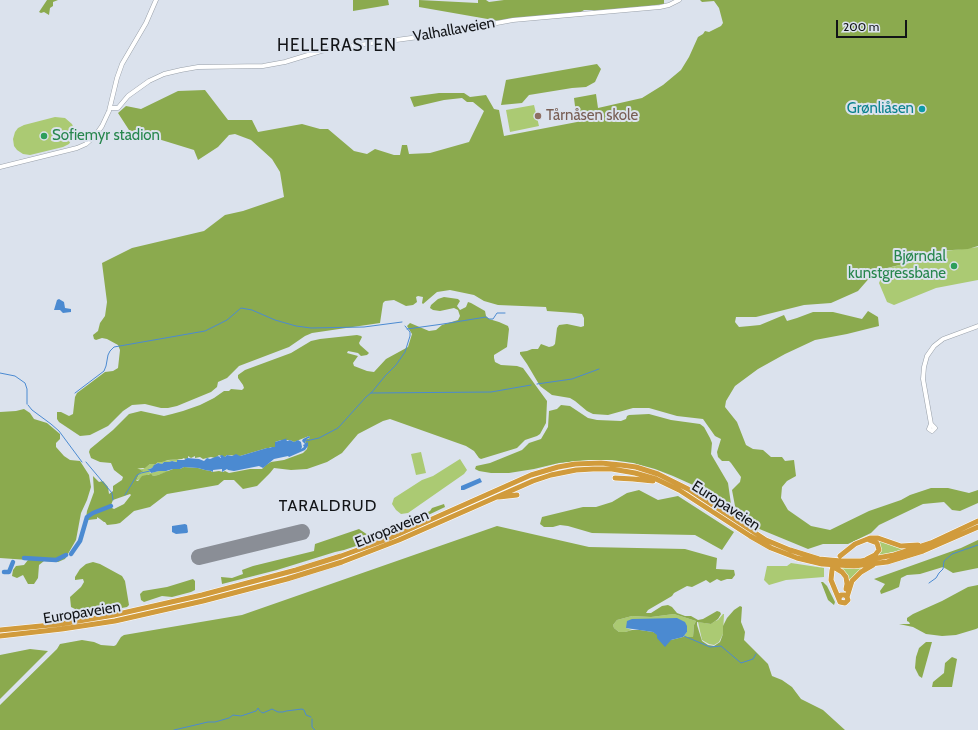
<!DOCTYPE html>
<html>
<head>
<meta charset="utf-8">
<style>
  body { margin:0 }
  #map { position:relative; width:978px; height:730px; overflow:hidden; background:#dbe2ed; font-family:Cabin,sans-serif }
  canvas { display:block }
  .scale { position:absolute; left:836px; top:20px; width:71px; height:18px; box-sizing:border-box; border:2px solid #121417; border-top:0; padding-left:5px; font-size:12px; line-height:14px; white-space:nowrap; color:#121417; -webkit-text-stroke:3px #dbe2ed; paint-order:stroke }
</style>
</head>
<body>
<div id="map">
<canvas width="978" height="730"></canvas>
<div class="scale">200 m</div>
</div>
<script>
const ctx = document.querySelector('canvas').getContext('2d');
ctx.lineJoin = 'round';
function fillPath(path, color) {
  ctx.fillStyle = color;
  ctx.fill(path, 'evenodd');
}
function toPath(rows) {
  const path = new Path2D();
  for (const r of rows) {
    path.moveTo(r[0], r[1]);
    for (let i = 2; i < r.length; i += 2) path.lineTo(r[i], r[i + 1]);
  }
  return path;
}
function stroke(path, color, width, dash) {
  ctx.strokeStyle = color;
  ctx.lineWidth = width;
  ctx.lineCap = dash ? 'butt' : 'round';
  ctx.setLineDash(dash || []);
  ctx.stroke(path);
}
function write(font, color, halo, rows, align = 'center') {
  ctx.font = font + ' Cabin,sans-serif';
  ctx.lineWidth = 4;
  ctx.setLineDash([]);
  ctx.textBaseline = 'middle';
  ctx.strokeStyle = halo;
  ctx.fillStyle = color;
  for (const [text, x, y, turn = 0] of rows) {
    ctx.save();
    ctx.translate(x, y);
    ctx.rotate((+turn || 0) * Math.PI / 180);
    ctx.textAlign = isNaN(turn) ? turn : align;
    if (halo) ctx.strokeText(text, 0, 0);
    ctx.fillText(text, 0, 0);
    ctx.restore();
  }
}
fillPath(toPath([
  [534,105,539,126,510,132,506,110],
  [55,117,65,118,72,124,74,129,74,136,69,144,63,147,30,155,23,154,17,150,14,146,13,139,15,132,18,128,24,125],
  [978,247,978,280,936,288,894,305,887,302,879,283,885,269,915,261,937,252],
  [421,452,426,473,416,475,411,454],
  [177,459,179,460,177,461,177,462,172,461,169,462,164,462,162,464,157,463,152,468,149,469,150,473,159,471,169,471,167,472,158,475,153,476,149,474,136,481,139,474,142,472,142,470,137,469,137,468,143,469,150,464,156,464,158,462],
  [460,459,467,470,464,474,408,513,401,514,396,510,392,504,394,498,422,480,433,476],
  [875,540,911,547,878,556],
  [791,563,824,568,824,577,786,580,769,585,764,580,767,566,787,566],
  [838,568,864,568,849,581],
  [674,614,696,621,694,625,693,637,683,637,687,632,626,628,632,630,625,632,619,632,614,628,613,625,617,620,632,616,651,617],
  [723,614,724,614,723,634,719,642,714,645,709,644,702,640,698,622,711,624,715,621,718,620]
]), '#abca73');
fillPath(toPath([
  [47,0,58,0,53,2,53,6,50,8,49,15,44,12,41,13,39,12],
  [353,0,388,0,389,5,353,11],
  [419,0,478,3,478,0,486,0,489,2,504,0,664,0,664,4,650,6,595,11,592,10,584,10,581,12,499,21,419,7],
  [700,0,978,0,978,246,968,249,937,251,916,261,883,269,872,275,858,291,831,303,804,305,756,317,736,317,735,322,739,327,750,326,760,325,784,315,787,321,797,318,813,312,833,312,862,319,868,311,878,317,879,326,847,334,815,340,785,354,758,369,735,386,726,401,725,407,737,422,746,445,753,449,763,450,771,457,782,457,785,461,794,460,796,476,787,481,782,487,781,498,788,510,811,526,830,530,869,511,901,500,910,495,931,488,948,488,969,493,978,490,978,503,960,511,952,510,944,502,923,504,879,525,871,533,848,544,823,544,808,549,757,528,748,522,748,514,737,509,735,506,732,490,740,482,741,477,731,463,729,461,722,461,718,457,717,452,721,439,715,436,703,419,677,416,649,408,633,408,608,415,593,414,587,411,575,401,570,398,552,395,540,386,527,364,520,354,520,352,527,351,532,349,538,349,541,344,549,347,553,346,555,344,557,328,559,325,567,324,581,327,584,326,584,318,582,314,575,313,547,311,546,307,498,305,484,301,474,295,450,290,437,292,423,304,422,303,423,297,418,296,416,297,417,302,413,305,406,306,394,300,385,301,383,303,380,323,312,333,305,336,289,347,239,366,227,378,218,382,217,387,211,392,177,406,168,408,161,408,145,404,132,405,123,411,108,426,90,435,80,436,59,422,57,419,57,412,61,412,69,416,73,414,75,397,77,393,105,372,113,371,118,368,120,350,118,345,107,339,102,338,96,340,94,339,93,335,98,331,100,323,105,316,107,302,102,263,132,248,204,231,225,215,243,211,284,197,280,172,272,159,251,140,235,134,229,135,218,147,198,160,194,150,129,130,118,113,126,106,141,109,178,91,205,90,228,120,252,120,258,132,302,124,320,129,328,129,354,151,367,154,375,149,394,155,400,155,402,145,407,145,409,154,430,153,469,142,484,111,473,102,467,102,462,98,444,100,414,107,410,97,439,93,464,93,470,97,486,95,494,109,499,110,504,136,577,122,574,98,596,94,598,108,642,98,663,85,681,70,689,57,698,37,703,34,705,31,709,32,721,26,723,23,719,8,714,1,702,2],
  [597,64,601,69,595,82,586,87,572,88,529,95,522,103,501,105,506,80],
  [444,297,458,299,460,301,457,306,460,310,466,307,468,302,471,303,485,311,486,316,489,319,499,322,508,326,509,329,507,347,494,355,494,358,495,362,501,365,517,366,523,368,547,401,546,423,540,434,537,436,525,440,517,448,481,459,479,458,474,451,466,446,390,419,383,421,358,434,342,453,327,462,307,469,291,470,274,468,270,473,257,486,243,489,234,480,224,480,218,485,167,494,150,507,134,511,120,523,116,524,107,525,105,522,104,522,100,519,97,517,97,519,88,520,86,518,87,511,94,492,93,476,99,482,103,481,108,487,109,494,113,491,113,486,122,480,123,477,114,470,111,463,100,462,91,458,89,452,90,449,113,430,129,414,141,411,164,416,172,414,183,411,200,405,214,398,224,391,229,391,231,389,242,390,244,388,243,385,238,378,238,375,245,370,291,353,311,341,320,339,357,335,361,336,362,337,359,343,360,345,369,353,367,355,361,356,358,353,348,351,347,353,358,356,353,363,354,366,367,371,374,372,386,359,408,347,412,334,407,326,410,323,429,331,436,330,442,325,458,320,460,316,458,310,454,308,440,311,433,310,430,308,431,305,438,299],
  [309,436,310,438,307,439,305,442,306,443,308,443,307,449,303,453,284,460,271,462,266,465,262,469,250,469,229,473,225,471,223,472,219,471,212,472,211,471,205,470,198,468,184,467,180,469,173,469,158,475,153,476,151,474,142,476,138,481,136,481,139,474,143,471,137,468,145,468,150,464,156,464,158,462,162,462,168,460,182,459,184,458,185,459,188,458,188,456,191,458,195,456,195,458,200,457,203,459,211,457,215,458,219,455,225,457,227,455,240,456,267,448,269,448,271,447,275,447,275,442,281,440,290,440,294,442],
  [130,494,131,495,124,504,114,509,112,508,111,505,113,500],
  [561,405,570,406,588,418,597,420,621,421,626,419,627,416,629,415,649,414,671,420,700,424,704,427,710,438,712,443,711,454,728,483,731,504,723,501,713,494,673,476,655,469,633,463,612,460,591,460,559,463,534,469,509,473,491,473,479,471,475,469,476,466,490,463,522,450,529,443,541,439,548,427,549,411,557,409],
  [24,409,30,413,34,419,47,423,60,434,60,439,56,443,56,447,64,456,70,460,80,461,89,475,91,487,87,500,81,513,76,540,65,559,58,562,44,561,39,565,38,578,34,584,28,584,23,575,17,578,12,576,13,570,16,566,24,565,28,560,0,558,0,412,16,411],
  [639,490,658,500,678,496,734,532,722,550,695,535,592,533,568,526,560,525,553,527,544,527,540,524,542,517,583,507,596,507,612,502,627,493],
  [444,504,445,507,405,526,409,520,430,511,432,508],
  [497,526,589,547,685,549,717,558,716,569,734,570,735,575,732,579,727,579,721,581,717,579,710,583,706,580,692,587,687,586,674,593,672,596,648,610,646,613,651,613,662,606,668,605,672,607,677,613,685,616,691,616,698,620,703,619,717,611,720,612,721,614,718,619,711,624,697,622,697,625,702,641,708,645,714,646,720,642,723,634,723,626,727,618,734,610,740,606,742,607,741,622,745,632,744,640,768,664,772,676,782,680,792,687,801,699,823,710,845,730,0,730,0,705,57,649,60,644,82,640,94,642,101,645,114,646,116,645,121,637,124,635,242,615],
  [674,614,696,621,694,625,693,637,683,637,671,640,653,632,640,630,632,630,625,632,619,632,614,628,613,625,617,620,632,616,651,617],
  [359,529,371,537,371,541,344,550,335,552,277,570,222,584,221,577,232,578,243,574,242,570,253,566,314,551,315,544],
  [978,540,978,568,953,573,943,567,920,574,907,575,901,578,899,587,892,590,881,594,880,591,885,584,874,579,961,548],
  [93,562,100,564,122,576,125,581,129,605,127,607,100,612,102,606,100,605,91,610,84,612,75,609,71,607,70,597,81,587,84,582,83,579,75,580,75,577,80,569,86,564],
  [193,579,195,581,195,590,191,592,172,597,162,596,144,602,141,600,140,594,143,591,167,587],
  [821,582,823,582,827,586,835,602,834,605,828,600],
  [978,585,978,628,976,629,956,635,942,636,926,634,913,627,899,624,910,624,909,622,907,621,907,618,913,614,942,601,968,587],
  [926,642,932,642,922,678,919,676,915,668,916,657,919,648],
  [30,649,48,651,0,699,0,655],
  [952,657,957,659,952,687,932,687,933,682,944,673,945,663]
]), '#8baa4e');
fillPath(toPath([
  [59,299,64,302,65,308,71,309,71,312,63,313,60,310,54,310,57,300],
  [309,436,310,438,308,438,305,442,306,443,308,442,308,446,305,450,289,457,288,456,274,459,263,468,259,466,234,471,228,470,227,469,222,472,222,469,213,470,213,472,211,471,205,470,198,468,184,467,180,469,173,469,166,471,159,471,151,473,149,470,147,470,152,468,154,465,158,463,162,464,164,462,169,462,172,461,176,462,177,462,177,460,184,460,187,458,199,459,204,461,207,458,210,459,218,456,221,458,221,457,219,456,222,455,225,457,227,455,232,456,236,454,240,456,267,448,269,448,272,447,275,447,275,442,288,438,286,439,287,441,290,440,294,442,298,440,301,442,302,447,301,449,304,447,303,445,305,444,302,441,303,439],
  [480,478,482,482,464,490,461,490,461,486],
  [185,524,187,525,188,532,187,533,176,534,172,532,172,526],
  [677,618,685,622,687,626,687,632,683,637,671,640,665,647,657,638,657,635,653,632,626,628,627,621,632,619]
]), '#4b8ad1');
stroke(toPath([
  [407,329,443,324,486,317,489,319,493,319,497,313,505,313],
  [0,373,15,376,25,383,27,389,27,404],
  [537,384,572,379,599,369],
  [75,393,104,371,106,366,108,355,110,351,114,347,205,331,227,320,241,308,252,310,275,320,296,326,311,328,364,327,402,322],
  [371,393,491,392,531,385],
  [28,405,32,410,51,424,59,431,82,462],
  [306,441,319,438,338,428,366,397,372,392,385,376,396,365,405,352,410,336,410,332,405,326],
  [86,462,112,493,113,500],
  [125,495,137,475,141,473,150,471],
  [929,583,936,578,939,573,943,569,944,561,952,554,978,545],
  [684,636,710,647,721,646,741,663,753,659,756,654],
  [261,712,263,713,272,709,278,712,283,712,286,711,302,709,304,710,306,715,311,717],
  [312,719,312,727,315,730],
  [174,730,208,722,215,722,229,718,233,715,241,716,256,711,258,708,260,711]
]), '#4b8ad1', 1);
stroke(toPath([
  [71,554,80,541,87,517,93,513,111,506],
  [24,558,56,560,66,555],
  [4,572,9,572,13,562]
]), '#4b8ad1', 4.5);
stroke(toPath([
  [199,557,302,532]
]), '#8a8e96', 16);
const secondary = toPath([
  [110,108,118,108,128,96,149,81,164,74,181,70,198,67,263,66,285,62,321,51,344,47,456,32,486,25,513,20,660,7,669,5,679,0],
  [0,167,77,148,86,144,95,136,102,126,109,111,117,78,122,64,146,23,156,0],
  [931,424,929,429,932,431,935,428,931,424,923,379,924,367,927,356,934,346,943,339,978,326]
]);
const highway = toPath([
  [615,478,633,479,653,481],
  [499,497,517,495],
  [840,556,855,544,870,538,878,538,901,546,918,545],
  [867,559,875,555,879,550,877,543,869,540],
  [832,566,842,572,846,577,847,584,846,589],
  [832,570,831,580,840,602,845,603,848,600,847,597,845,595,841,595,839,598],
  [847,597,852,581,861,572,873,565],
  [0,630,61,624,114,615,202,595,296,570,341,556,385,540,531,475,558,467,575,464,601,463,621,465,636,467,658,474,688,489,766,540,790,550,819,559,841,561,861,561,894,555,931,543,978,521],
  [0,636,62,629,115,621,203,601,287,579,342,562,399,540,533,481,551,475,576,470,593,469,612,469,635,473,656,479,679,490,750,536,771,548,797,558,822,564,854,566,887,562,923,551,978,527]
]);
stroke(secondary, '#99a0a9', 5);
stroke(highway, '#fff', 6);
stroke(secondary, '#fff', 4);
stroke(highway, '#d19b3c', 5);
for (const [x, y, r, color] of [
  [922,109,4,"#0f9aa8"],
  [538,116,4,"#8d6e63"],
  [44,136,4,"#2e9e5b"],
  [954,266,4,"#2e9e5b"]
]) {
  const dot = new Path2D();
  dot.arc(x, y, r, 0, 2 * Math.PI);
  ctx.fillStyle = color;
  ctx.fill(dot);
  stroke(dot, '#dbe2ed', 1.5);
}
write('15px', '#121417', '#dbe2ed', [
  ["Valhallaveien",454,30,-10],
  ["Europaveien",726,506,33],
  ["Europaveien",392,529,-22],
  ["Europaveien",82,613,-9]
]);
write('15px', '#0d838f', '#dbe2ed', [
  ["Grønliåsen",914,109]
], 'right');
write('15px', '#785e54', '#dbe2ed', [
  ["Tårnåsen skole",546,116]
], 'left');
write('15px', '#27864d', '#dbe2ed', [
  ["Sofiemyr stadion",52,136],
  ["Bjørndal",946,257,"right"],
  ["kunstgressbane",946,274,"right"]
], 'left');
ctx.letterSpacing = '1px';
write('16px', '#121417', '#dbe2ed', [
  ["TARALDRUD",328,506]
]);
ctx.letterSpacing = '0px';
ctx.letterSpacing = '1px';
write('17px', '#121417', '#dbe2ed', [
  ["HELLERASTEN",337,46]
]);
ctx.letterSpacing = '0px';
</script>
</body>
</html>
